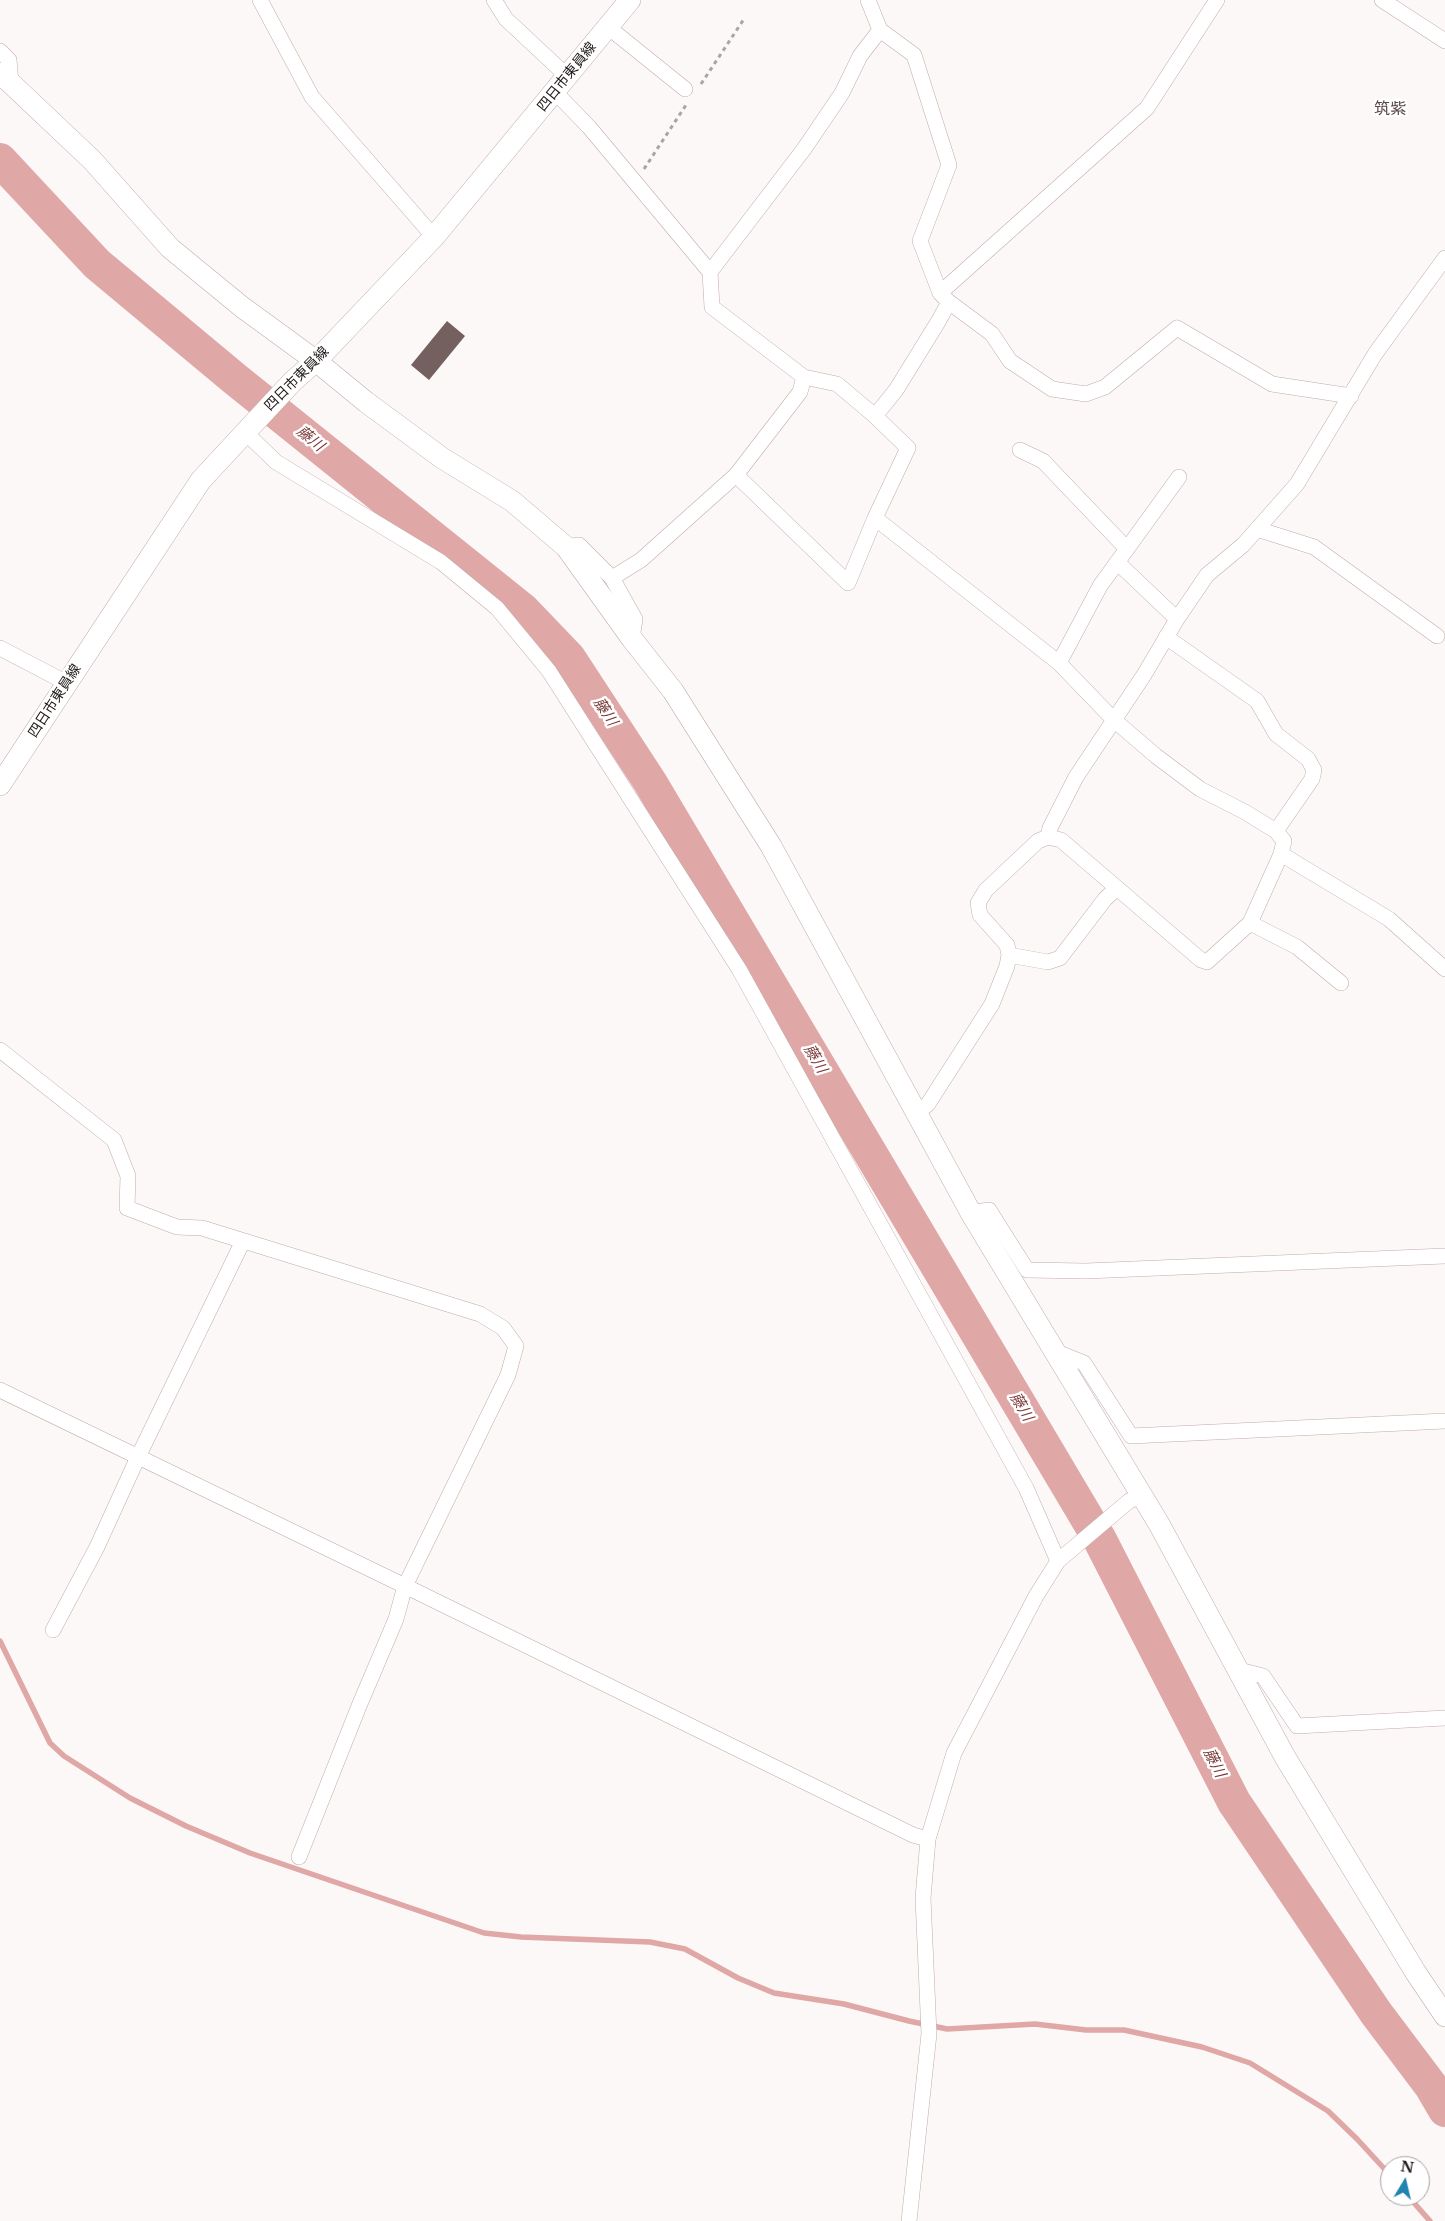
<!DOCTYPE html>
<html>
<head>
<meta charset="utf-8">
<style>
  body { margin:0 }
  #map { position:relative; width:1445px; height:2221px; overflow:hidden; background:#fdf8f8; font-family:"Libre Baskerville",serif }
  canvas { display:block }
  .north { position:absolute; left:1380px; top:2156px; width:50px; height:50px; box-sizing:border-box; background:#fff; border:1px solid #a6a3a3; border-radius:50%; rotate:9deg; font-size:14px; font-weight:700; line-height:20px; text-align:center; color:#201918 }
  .north::after { content:''; display:block; margin:auto; width:18px; height:22px; background:#2084ae; clip-path:polygon(50% 0,100% 100%,50% 72%,0 100%) }
</style>
</head>
<body>
<div id="map">
<canvas width="1445" height="2221"></canvas>
<div class="north">N</div>
</div>
<script>
const ctx = document.querySelector('canvas').getContext('2d');
ctx.lineJoin = 'round';
function toPath(rows) {
  const path = new Path2D();
  for (const r of rows) {
    path.moveTo(r[0], r[1]);
    for (let i = 2; i < r.length; i += 2) path.lineTo(r[i], r[i + 1]);
  }
  return path;
}
function stroke(path, color, width, dash) {
  ctx.strokeStyle = color;
  ctx.lineWidth = width;
  ctx.lineCap = dash ? 'butt' : 'round';
  ctx.setLineDash(dash || []);
  ctx.stroke(path);
}
function fillPath(path, color) {
  ctx.fillStyle = color;
  ctx.fill(path, 'evenodd');
}
function write(font, color, halo, rows, align = 'center') {
  ctx.font = font + ' "Libre Baskerville","Noto Sans JP",serif';
  ctx.lineWidth = 5;
  ctx.setLineDash([]);
  ctx.textBaseline = 'middle';
  ctx.strokeStyle = halo;
  ctx.fillStyle = color;
  for (const [text, x, y, turn = 0] of rows) {
    ctx.save();
    ctx.translate(x, y);
    ctx.rotate((+turn || 0) * Math.PI / 180);
    ctx.textAlign = isNaN(turn) ? turn : align;
    if (halo) ctx.strokeText(text, 0, 0);
    ctx.fillText(text, 0, 0);
    ctx.restore();
  }
}
stroke(toPath([
  [0,1641,50,1743,64,1756,130,1798,186,1826,250,1853,484,1933,521,1937,650,1942,685,1949,738,1978,774,1993,844,2004,909,2021,947,2029,1035,2024,1086,2030,1124,2030,1202,2047,1250,2063,1328,2111,1357,2139,1390,2175],
  [1408,2196,1430,2221]
]), '#dfa7a5', 5.5);
stroke(toPath([
  [0,160,97,264,235,379,523,610,569,658,650,782,1100,1540,1234,1802,1376,2013,1431,2086,1445,2110]
]), '#dfa7a5', 34);
fillPath(toPath([
  [447,321,465,336,429,380,411,365]
]), '#73605f');
const street = toPath([
  [260,0,312,97,434,237],
  [494,0,506,19,568,77],
  [868,0,880,30,914,55,949,165,920,241,940,293],
  [1382,0,1445,41],
  [608,27,685,89],
  [0,51,9,60,11,82],
  [555,92,589,127,710,272,712,307,804,377,837,384,875,416,908,448,875,518,1059,663,1114,720,1156,756,1200,789,1245,812,1276,831,1284,841,1281,854,1389,919,1445,969],
  [710,272,804,149,842,93,860,56,880,30],
  [949,302,992,334,1010,361,1052,389,1086,394,1105,387,1177,328,1272,384,1351,396],
  [875,416,896,390,938,322,949,302,940,293,1147,108,1217,0],
  [245,432,276,462,441,562,497,608,549,671,739,969,1026,1488,1058,1561],
  [1020,450,1043,461,1127,549],
  [736,475,848,583,875,518],
  [1257,529,1314,547,1437,636],
  [566,547,579,545,612,578,641,560,736,475,800,392,804,377],
  [1117,562,1177,619],
  [612,578,635,619,632,639],
  [1166,637,1257,701,1276,734,1308,759,1314,770,1312,779,1276,831],
  [0,648,67,683],
  [1059,663,1100,586,1179,477],
  [1048,837,1061,840,1201,960,1207,962,1250,923,1281,854],
  [1250,923,1297,947,1341,983],
  [1009,955,1048,962,1060,958,1105,899,1117,888],
  [0,1050,114,1140,128,1176,127,1208,177,1227,202,1228,480,1314,503,1328,516,1346,508,1375,405,1586,396,1619,359,1706,299,1857],
  [917,1113,928,1104,992,1004,1007,966,1009,955,1007,945,980,915,978,903,986,890,1038,841,1048,837,1050,828,1076,777,1144,675,1177,619,1207,575,1243,545,1297,484,1375,354,1445,258],
  [971,1213,989,1210,1027,1270,1086,1271,1445,1256],
  [1054,1351,1084,1363,1131,1436,1445,1421],
  [0,1390,405,1586,913,1835,928,1839],
  [53,1630,97,1547,138,1457,243,1241],
  [1239,1670,1263,1676,1297,1726,1445,1718],
  [909,2221,929,2034,923,1898,928,1839,954,1753,1036,1596,1058,1561,1129,1501,1141,1496]
]);
const secondary = toPath([
  [0,73,92,160,170,248,242,307,316,361,366,402,442,458,512,501,566,547,632,639,673,691,771,846,971,1213,1159,1524,1285,1757,1416,1973,1445,2016],
  [0,785,201,480,293,381,316,361,434,237,630,0]
]);
stroke(street, '#c0abaa', 16);
stroke(secondary, '#c0abaa', 22);
stroke(toPath([
  [701,84,744,19],
  [644,169,686,105]
]), '#aaa4a3', 3, [4, 4]);
stroke(street, '#fff', 15);
stroke(secondary, '#fff', 21);
write('14px', '#201918', '#fff', [
  ["四日市東員線",567,77,-51],
  ["四日市東員線",297,379,-45],
  ["四日市東員線",55,701,-57]
]);
write('italic 15px', '#7c3838', '#fff', [
  ["藤川",310,439,39],
  ["藤川",605,712,57],
  ["藤川",815,1059,59],
  ["藤川",1021,1407,59],
  ["藤川",1214,1763,63]
]);
write('16px', '#594645', '#fff', [
  ["筑紫",1390,109]
]);
</script>
</body>
</html>
